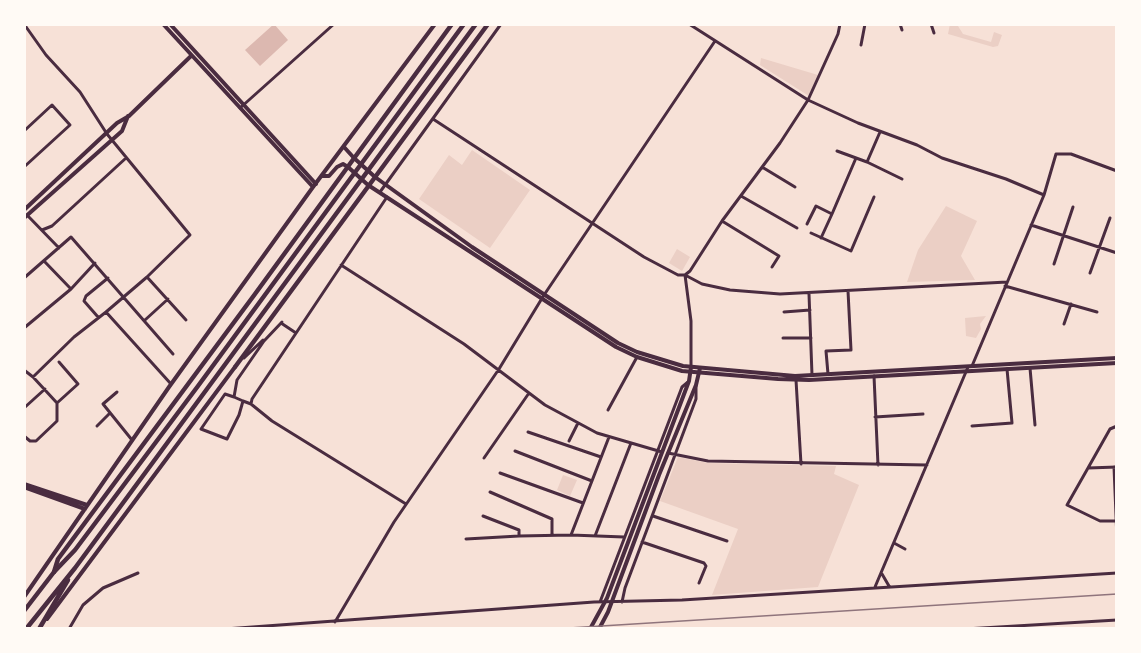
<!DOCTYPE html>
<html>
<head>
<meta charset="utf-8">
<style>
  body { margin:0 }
  #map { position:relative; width:1141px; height:653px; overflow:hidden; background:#f7e1d7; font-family:"DM Sans",sans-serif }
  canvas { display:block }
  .frame { position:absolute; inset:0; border:26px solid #fffaf5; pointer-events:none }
</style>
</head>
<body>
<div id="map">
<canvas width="1141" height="653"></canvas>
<div class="frame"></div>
</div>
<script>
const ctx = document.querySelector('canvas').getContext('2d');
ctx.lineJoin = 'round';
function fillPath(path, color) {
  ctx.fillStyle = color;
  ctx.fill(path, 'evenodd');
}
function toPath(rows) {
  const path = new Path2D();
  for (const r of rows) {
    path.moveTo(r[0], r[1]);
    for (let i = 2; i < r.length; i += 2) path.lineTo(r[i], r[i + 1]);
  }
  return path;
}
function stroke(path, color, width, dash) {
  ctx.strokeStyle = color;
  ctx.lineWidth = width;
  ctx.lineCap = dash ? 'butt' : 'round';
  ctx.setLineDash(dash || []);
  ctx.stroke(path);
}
fillPath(toPath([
  [950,24,958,26,963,34,991,42,994,32,1002,35,998,46,993,47,948,34],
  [761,58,818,75,809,96,760,65],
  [472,150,530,190,490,248,419,199,449,155,462,165],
  [946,206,977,221,961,256,975,280,907,282,918,250],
  [677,249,690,257,682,271,669,263],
  [986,316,980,324,981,329,976,338,966,336,965,318],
  [678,457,708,463,836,466,834,474,859,485,818,587,712,595,738,529,660,501],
  [563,475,577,480,570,496,557,490]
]), '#ebcfc5');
fillPath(toPath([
  [274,24,288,40,260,66,245,50]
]), '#dcb8b0');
stroke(toPath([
  [24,24,46,55,80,92,107,134,190,235,147,277,106,312],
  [689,24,808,100,858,123,917,145,942,158,1006,179,1044,195],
  [900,24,902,30],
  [931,24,934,33],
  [861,45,865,24],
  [240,108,334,24],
  [433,119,644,257,678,275,685,275,690,271,722,221,780,143,808,100,838,34,840,24],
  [24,131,52,105,70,125,24,167],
  [880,132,867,162,902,179],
  [837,151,867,162],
  [762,167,795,187],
  [380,192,501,24],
  [741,196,797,228],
  [387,197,252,399,251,404,272,421,406,504],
  [832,214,856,158],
  [27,215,59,248],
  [722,221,779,256,772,267],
  [807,224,816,206,832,214,821,238],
  [1031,225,1117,253],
  [42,230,52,226,126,158],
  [811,233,851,251,874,197],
  [1054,264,1073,207],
  [341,265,464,344,545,405,597,433,662,452],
  [1090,273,1110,218],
  [685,275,702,284,730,290,780,294,1007,282],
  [685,275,691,321,691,367],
  [147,277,186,320],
  [24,278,71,237,173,354],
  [1005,286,1097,312],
  [71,289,95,263],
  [809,294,812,375],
  [784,312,810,310],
  [98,317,84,301,86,296,108,278],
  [145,320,168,299],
  [281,323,296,333],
  [1064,324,1071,304],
  [24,328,71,289,44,261],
  [783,338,811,338],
  [244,358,263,340],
  [972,366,1044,195,1056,154,1071,154,1117,171],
  [1030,368,1035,425],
  [24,370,33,377,74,337,106,312,171,384],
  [828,374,826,351,851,350,848,291],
  [874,376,878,465],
  [796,380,801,464],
  [117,392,103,404,132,440],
  [234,397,237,380,264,341,282,322],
  [243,401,239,415,227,439,201,429,225,394,234,397,243,401,251,404],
  [57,403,78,384,59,362],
  [24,408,45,389],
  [608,410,637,357],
  [875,417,923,414],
  [97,426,110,413],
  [972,426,1012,423,1007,369],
  [1117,426,1110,429,1088,468,1117,467],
  [528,432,601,457],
  [24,436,30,441,36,441,57,421,57,403,33,377],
  [569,441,578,423],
  [515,451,592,481],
  [668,453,708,461,927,465],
  [484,458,529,393],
  [1114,467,1117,539],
  [1088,468,1067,505,1100,521,1116,521],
  [500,473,583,503],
  [490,492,552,519,552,535],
  [483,516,519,530,519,536,571,535,624,537],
  [653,516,727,541],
  [571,535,609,437],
  [595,536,631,443],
  [466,539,519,536],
  [642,542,704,563,706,566,699,583],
  [894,543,905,549],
  [882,574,889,586],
  [875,587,968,367],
  [600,602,682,387,688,382],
  [622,602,625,588,696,399,696,386],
  [335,622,394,522,499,369,544,295,715,41],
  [69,629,83,605,103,588,138,573],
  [225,629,594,602,682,600,1117,573],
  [965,629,1117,620]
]), '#4a2c40', 3);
stroke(toPath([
  [163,24,313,187],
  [170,24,316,184],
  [344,147,354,158],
  [322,176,329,176,337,167,343,164,348,167],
  [24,210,117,123,129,116,191,56],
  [24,218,122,131,128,116],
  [24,484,87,505],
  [24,487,85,509],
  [24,597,169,387,313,187,435,24],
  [590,629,607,598,689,381,691,367],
  [599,629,608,612,659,475,696,385,700,368]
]), '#4a2c40', 4);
stroke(toPath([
  [354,158,375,177,472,247,618,343,637,352,683,366,795,376,1117,358],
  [348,167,368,185,616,347,637,357,682,371,778,379,809,380,1117,363],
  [47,619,235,367]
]), '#4a2c40', 4);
stroke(toPath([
  [235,367,488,24],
  [54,572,58,559,255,294,452,24]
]), '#4a2c40', 4.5);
stroke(toPath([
  [24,611,54,572,75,550,198,386,464,24],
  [26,629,75,568,476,24],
  [39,629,68,580]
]), '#4a2c40', 4.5);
stroke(toPath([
  [553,629,1117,594]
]), '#8f747c', 1.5);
</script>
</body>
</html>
